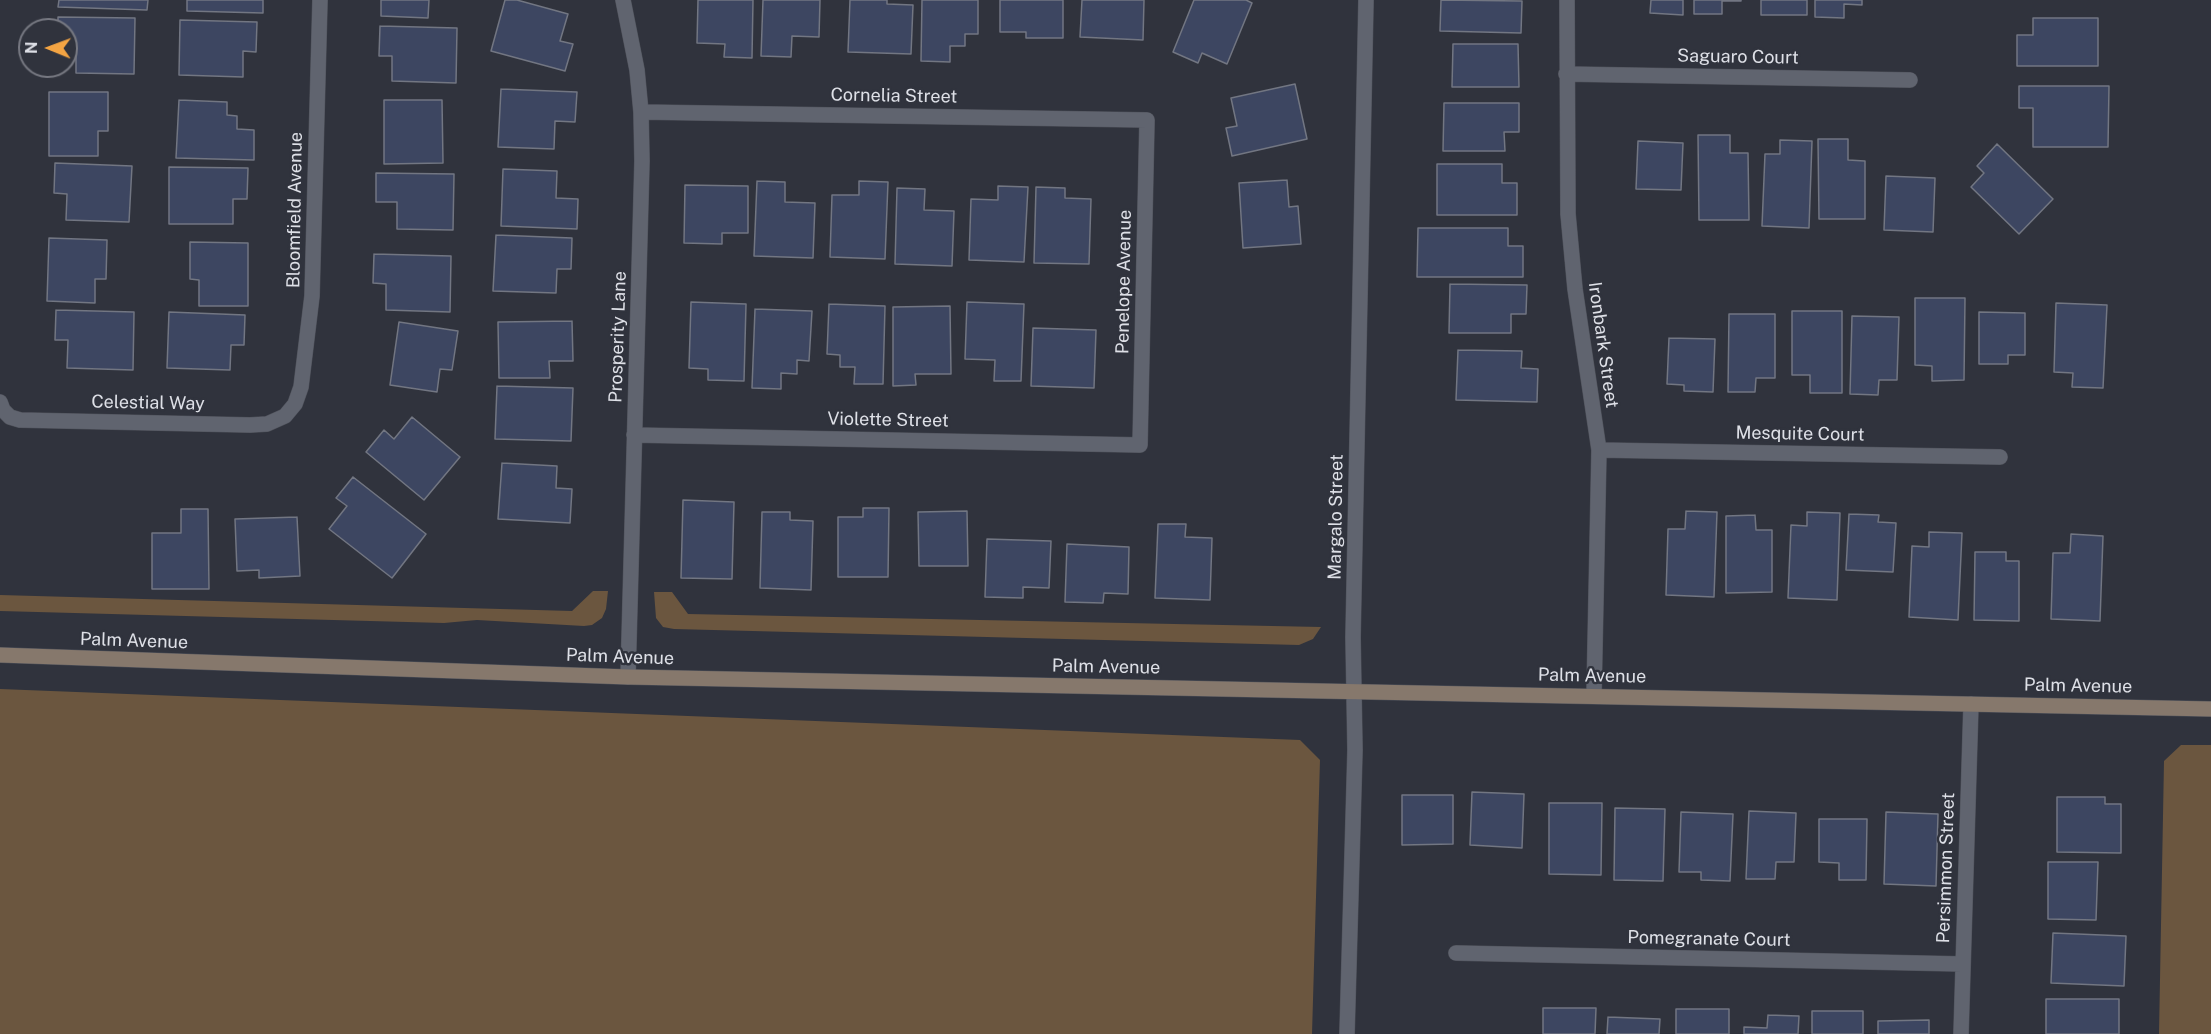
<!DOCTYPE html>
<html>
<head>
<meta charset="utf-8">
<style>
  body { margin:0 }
  #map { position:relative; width:2211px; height:1034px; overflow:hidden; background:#30333d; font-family:"Public Sans",sans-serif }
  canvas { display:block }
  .north { position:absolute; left:18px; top:18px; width:60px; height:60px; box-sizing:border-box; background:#30333d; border:2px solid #767881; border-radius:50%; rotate:271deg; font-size:16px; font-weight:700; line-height:24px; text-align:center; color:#dee0e7 }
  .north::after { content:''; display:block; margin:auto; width:21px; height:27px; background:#f3a443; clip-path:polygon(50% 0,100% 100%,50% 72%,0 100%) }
</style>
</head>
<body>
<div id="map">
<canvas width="2211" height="1034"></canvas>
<div class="north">N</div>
</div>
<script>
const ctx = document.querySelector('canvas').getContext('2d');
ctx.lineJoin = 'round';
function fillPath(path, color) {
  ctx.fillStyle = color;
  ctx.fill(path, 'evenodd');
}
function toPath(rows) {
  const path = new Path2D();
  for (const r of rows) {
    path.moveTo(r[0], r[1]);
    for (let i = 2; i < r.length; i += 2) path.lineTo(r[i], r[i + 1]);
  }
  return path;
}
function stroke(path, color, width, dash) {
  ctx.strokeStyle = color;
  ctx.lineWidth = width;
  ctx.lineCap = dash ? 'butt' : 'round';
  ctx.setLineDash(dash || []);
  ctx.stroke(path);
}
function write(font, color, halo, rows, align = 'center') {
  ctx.font = font + ' "Public Sans",sans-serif';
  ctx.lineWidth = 5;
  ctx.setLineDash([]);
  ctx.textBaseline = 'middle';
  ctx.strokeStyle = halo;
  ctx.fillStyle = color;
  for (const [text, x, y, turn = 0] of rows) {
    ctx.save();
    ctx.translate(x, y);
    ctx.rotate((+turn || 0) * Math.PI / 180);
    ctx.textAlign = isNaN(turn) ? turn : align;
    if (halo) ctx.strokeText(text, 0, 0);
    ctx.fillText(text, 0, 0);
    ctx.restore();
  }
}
fillPath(toPath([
  [593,591,608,591,606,609,602,618,592,625,584,626,477,620,444,623,0,611,0,595,572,611],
  [654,592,672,592,688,614,1321,627,1313,639,1299,645,674,629,663,627,656,618],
  [0,689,1300,740,1320,760,1312,1034,0,1034],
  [2181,745,2211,745,2211,1034,2159,1034,2164,761]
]), '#6b563f');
const building = toPath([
  [59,0,148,0,147,10,58,7,59,0],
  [187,0,263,0,263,13,187,11,187,0],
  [381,0,429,0,428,18,381,16,381,0],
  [505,0,517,0,568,14,560,41,573,44,565,71,491,51,505,0],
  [698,0,753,0,752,58,724,57,725,44,697,43,698,0],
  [763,0,820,0,819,37,792,36,791,57,761,56,763,0],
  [850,0,887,0,887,4,913,5,911,54,848,52,850,0],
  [922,0,978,0,978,34,965,34,965,46,950,46,950,62,921,61,922,0],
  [1000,0,1063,0,1063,38,1026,38,1026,32,1000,32,1000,0],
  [1082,0,1144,0,1143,40,1080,37,1082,0],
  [1194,0,1246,0,1252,3,1227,64,1202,53,1198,63,1173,52,1194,0],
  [1441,0,1522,1,1521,33,1440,31,1441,0],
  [1651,0,1683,0,1683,15,1650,13,1651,0],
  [1694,0,1741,0,1741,1,1722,1,1722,14,1694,14,1694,0],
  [1761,0,1807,0,1807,15,1761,15,1761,0],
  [1815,0,1862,0,1862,5,1844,4,1844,18,1815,17,1815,0],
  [58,17,135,18,134,74,76,73,76,44,66,44,66,30,58,30,58,17],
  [2033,18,2098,18,2098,66,2017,66,2017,35,2033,35,2033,18],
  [180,20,257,22,256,52,243,51,243,77,179,75,180,20],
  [380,26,457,28,456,83,392,81,392,56,379,56,380,26],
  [1453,44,1518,44,1519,87,1452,87,1453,44],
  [1295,84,1307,139,1232,156,1226,128,1237,126,1231,98,1295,84],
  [2019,86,2109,86,2108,147,2033,147,2033,108,2019,108,2019,86],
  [501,89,577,92,575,122,555,121,554,149,498,147,501,89],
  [49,92,108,92,108,131,98,131,98,156,49,156,49,92],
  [179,100,227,102,227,115,237,116,237,129,254,130,254,160,176,158,179,100],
  [384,100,442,100,443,163,384,164,384,100],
  [1444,103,1519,103,1519,132,1504,132,1505,151,1443,151,1444,103],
  [1698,135,1730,135,1730,153,1748,153,1749,220,1699,220,1698,135],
  [1818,139,1848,139,1848,160,1865,161,1865,219,1819,219,1818,139],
  [1780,140,1812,141,1809,228,1762,226,1765,154,1780,154,1780,140],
  [1638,141,1683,143,1681,190,1636,189,1638,141],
  [1997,144,2053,199,2019,234,1971,187,1984,173,1977,166,1997,144],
  [55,163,132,166,129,222,66,220,67,194,54,193,55,163],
  [1437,164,1502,164,1502,183,1517,183,1517,215,1437,215,1437,164],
  [169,167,248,168,247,199,233,199,233,224,169,224,169,167],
  [503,169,557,171,556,198,578,199,577,229,501,226,503,169],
  [376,173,454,174,453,230,397,229,397,202,376,202,376,173],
  [1886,176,1935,178,1933,232,1884,230,1886,176],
  [1287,180,1289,207,1298,206,1301,244,1243,248,1239,183,1287,180],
  [757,181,785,182,785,202,815,203,813,258,754,256,757,181],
  [859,181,888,182,885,259,830,257,832,195,859,195,859,181],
  [685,185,748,186,748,233,722,233,722,244,684,243,685,185],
  [998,186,1028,187,1024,262,969,260,971,199,998,200,998,186],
  [1036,187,1065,188,1065,198,1091,199,1089,264,1034,263,1036,187],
  [897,188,925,189,924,210,954,211,952,266,895,264,897,188],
  [1418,228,1508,228,1508,246,1523,246,1523,277,1417,277,1418,228],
  [496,235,572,238,571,269,557,269,556,293,493,291,496,235],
  [49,238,107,240,106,279,95,279,95,303,47,301,49,238],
  [190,242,248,243,248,306,199,306,199,280,190,279,190,242],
  [374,254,451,256,450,312,386,310,386,284,373,283,374,254],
  [1450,284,1527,285,1526,314,1511,314,1511,333,1449,333,1450,284],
  [1915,298,1965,298,1964,380,1932,381,1932,366,1915,365,1915,298],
  [691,302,746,304,744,381,708,380,708,369,689,368,691,302],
  [967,302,1024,304,1021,381,994,381,995,360,965,359,967,302],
  [2056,303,2107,305,2103,388,2072,387,2073,373,2054,372,2056,303],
  [829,304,885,306,883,384,854,384,855,367,840,367,840,355,827,354,829,304],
  [950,306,951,374,915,374,916,385,893,386,893,307,950,306],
  [755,309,812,311,809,361,797,360,797,374,781,373,781,389,752,388,755,309],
  [56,310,134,312,133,370,67,368,68,340,55,340,56,310],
  [1792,311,1842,311,1842,393,1810,393,1810,375,1792,375,1792,311],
  [169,312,245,315,244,345,231,345,230,370,167,368,169,312],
  [1979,312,2025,313,2025,355,2008,355,2008,364,1979,364,1979,312],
  [1729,314,1775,314,1775,378,1756,378,1755,392,1728,392,1729,314],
  [1852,316,1899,317,1897,380,1879,380,1878,395,1850,394,1852,316],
  [572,321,573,361,549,361,550,378,499,378,498,322,572,321],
  [399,322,458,331,452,370,440,369,437,392,390,385,399,322],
  [1033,328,1096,330,1094,388,1031,386,1033,328],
  [1669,338,1715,339,1713,392,1684,391,1684,385,1667,384,1669,338],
  [1458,350,1522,351,1521,368,1538,369,1537,402,1456,400,1458,350],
  [497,386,573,388,571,441,495,439,497,386],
  [412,417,460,457,424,500,366,452,384,430,394,439,412,417],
  [502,463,557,466,556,488,572,489,570,523,498,519,502,463],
  [353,477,426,534,392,578,329,529,347,506,336,498,353,477],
  [683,500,734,502,732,579,681,578,683,500],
  [863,508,889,508,888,577,838,577,838,517,863,517,863,508],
  [181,509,208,509,209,589,152,589,152,533,181,533,181,509],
  [967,511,968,566,919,566,918,512,967,511],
  [1686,511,1717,512,1714,597,1666,595,1668,529,1685,529,1686,511],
  [762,512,790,512,790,520,813,521,811,590,760,588,762,512],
  [1807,512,1840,513,1837,600,1788,598,1791,525,1807,526,1807,512],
  [1849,514,1879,515,1878,522,1896,523,1893,572,1846,570,1849,514],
  [1755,515,1756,530,1772,530,1772,592,1726,593,1726,516,1755,515],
  [297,517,300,576,259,578,259,570,237,571,235,519,297,517],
  [1158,524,1186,524,1185,537,1212,538,1210,600,1155,598,1158,524],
  [1929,532,1962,533,1958,620,1909,617,1912,546,1929,547,1929,532],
  [2071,534,2103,536,2100,621,2051,619,2053,553,2070,553,2071,534],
  [987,539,1051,541,1049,588,1023,587,1023,598,985,597,987,539],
  [1067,544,1129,547,1128,594,1104,593,1103,603,1065,602,1067,544],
  [1975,552,2006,552,2006,561,2019,561,2019,621,1974,620,1975,552],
  [1472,792,1524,794,1522,848,1470,845,1472,792],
  [1402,795,1453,795,1453,844,1402,845,1402,795],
  [2057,797,2105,797,2105,804,2121,804,2121,853,2057,852,2057,797],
  [1549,803,1602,803,1601,875,1549,874,1549,803],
  [1615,808,1665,809,1663,881,1614,880,1615,808],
  [1749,811,1796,813,1794,862,1776,862,1775,879,1746,879,1749,811],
  [1681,812,1733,814,1730,881,1701,880,1701,872,1679,872,1681,812],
  [1886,812,1938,814,1936,886,1884,884,1886,812],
  [1819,819,1867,819,1866,880,1839,880,1839,863,1819,862,1819,819],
  [2048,862,2098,862,2096,920,2048,919,2048,862],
  [2053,933,2126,936,2124,986,2051,983,2053,933],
  [2046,999,2119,999,2119,1034,2046,1034,2046,999],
  [1543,1008,1596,1008,1595,1034,1543,1034,1543,1008],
  [1676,1009,1729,1009,1729,1034,1676,1034,1676,1009],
  [1812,1011,1863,1011,1863,1034,1812,1034,1812,1011],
  [1768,1015,1799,1016,1798,1034,1744,1034,1744,1027,1767,1028,1768,1015],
  [1608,1017,1660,1019,1659,1034,1607,1034,1608,1017],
  [1929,1020,1929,1034,1878,1034,1878,1021,1929,1020]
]);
fillPath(building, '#3d4661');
stroke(building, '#727682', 1.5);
const minor = toPath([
  [623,0,637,70,641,112,642,161,628,677],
  [1567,0,1568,214,1575,289,1599,450,1594,695],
  [1566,74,1910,80],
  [0,402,3,410,10,417,20,420,250,425,267,424,285,416,295,404,301,387,312,296,320,0],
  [634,435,1140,445,1147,120,641,112],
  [1599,450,2000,457],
  [1456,953,1962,964],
  [1961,1034,1971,704]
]);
const tertiary = toPath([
  [1347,1034,1355,750,1353,637,1366,0]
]);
const secondary = toPath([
  [0,655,628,677,2211,709]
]);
stroke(minor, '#4f525b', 16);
stroke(tertiary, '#4f525b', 16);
stroke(secondary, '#4f525b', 16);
stroke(minor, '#60646f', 15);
stroke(tertiary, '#60646f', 15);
stroke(secondary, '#86786c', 15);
write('18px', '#dee0e7', '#30333d', [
  ["Saguaro Court",1738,57,1],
  ["Cornelia Street",894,96,1],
  ["Bloomfield Avenue",295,210,-89],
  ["Penelope Avenue",1124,282,-89],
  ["Prosperity Lane",618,337,-88],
  ["Ironbark Street",1603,345,82],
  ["Celestial Way",148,403,1],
  ["Violette Street",888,420,1],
  ["Mesquite Court",1800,434,1],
  ["Margalo Street",1336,517,-89],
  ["Palm Avenue",134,641,2],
  ["Palm Avenue",620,657,2],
  ["Palm Avenue",1106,667,1],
  ["Palm Avenue",1592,676,1],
  ["Palm Avenue",2078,686,1],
  ["Persimmon Street",1946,868,-88],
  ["Pomegranate Court",1709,939,1]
]);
</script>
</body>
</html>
